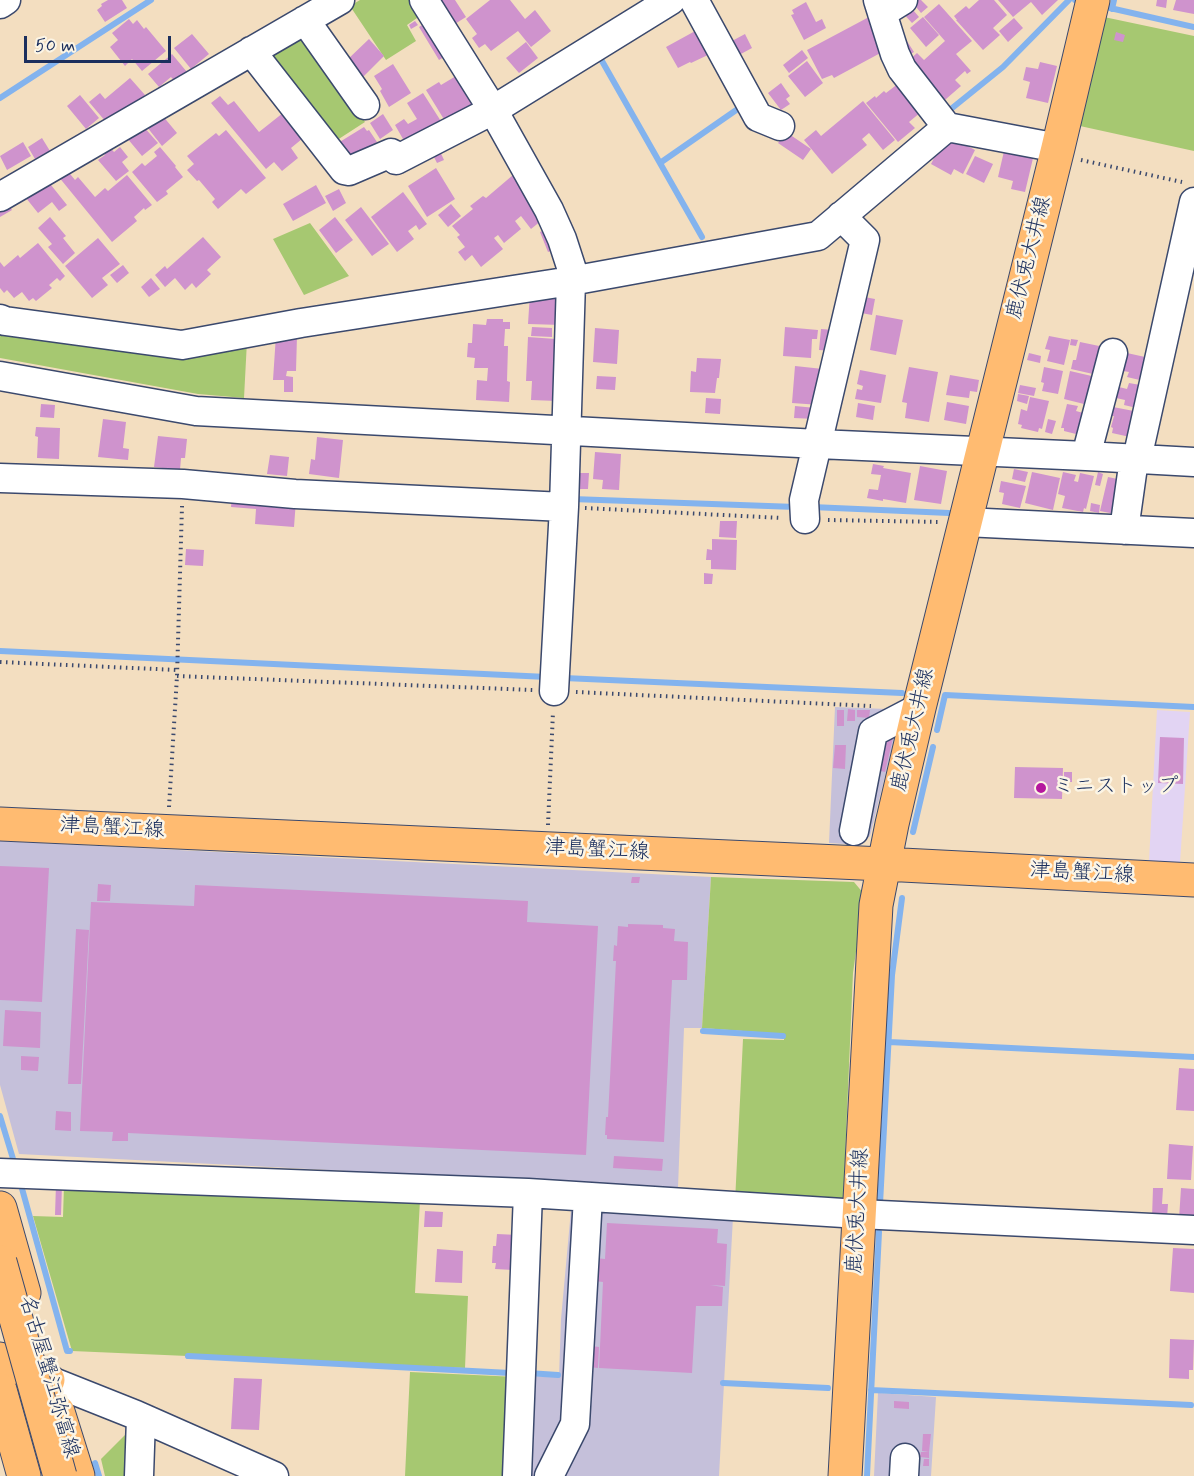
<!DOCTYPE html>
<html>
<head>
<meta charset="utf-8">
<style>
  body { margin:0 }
  #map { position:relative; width:1194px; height:1476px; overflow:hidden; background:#f3dec0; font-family:Mynerve,sans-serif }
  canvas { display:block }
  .scale { position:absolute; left:24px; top:36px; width:147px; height:27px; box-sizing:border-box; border:3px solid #1b2f5e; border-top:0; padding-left:8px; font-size:18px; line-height:21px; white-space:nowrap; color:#1b2f5e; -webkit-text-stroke:4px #fcf5e5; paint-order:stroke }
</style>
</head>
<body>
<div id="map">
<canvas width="1194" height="1476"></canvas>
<div class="scale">50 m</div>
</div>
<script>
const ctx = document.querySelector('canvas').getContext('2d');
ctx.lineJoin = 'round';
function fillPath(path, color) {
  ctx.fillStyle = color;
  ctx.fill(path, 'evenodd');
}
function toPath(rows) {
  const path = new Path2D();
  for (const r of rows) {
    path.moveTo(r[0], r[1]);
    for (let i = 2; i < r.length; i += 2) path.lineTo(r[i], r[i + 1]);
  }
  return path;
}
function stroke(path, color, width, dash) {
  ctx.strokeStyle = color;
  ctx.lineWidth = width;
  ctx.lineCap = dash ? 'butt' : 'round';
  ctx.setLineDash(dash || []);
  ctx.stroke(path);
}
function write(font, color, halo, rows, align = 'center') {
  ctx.font = font + ' Mynerve,"Klee One",sans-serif';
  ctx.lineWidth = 5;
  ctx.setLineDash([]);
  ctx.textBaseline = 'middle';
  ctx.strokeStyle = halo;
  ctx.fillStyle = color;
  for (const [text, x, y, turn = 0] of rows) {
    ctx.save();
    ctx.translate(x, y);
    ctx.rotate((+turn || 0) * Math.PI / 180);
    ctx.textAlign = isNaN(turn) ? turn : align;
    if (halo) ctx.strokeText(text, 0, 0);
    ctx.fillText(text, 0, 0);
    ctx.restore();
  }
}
fillPath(toPath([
  [1157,710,1190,712,1180,863,1149,861]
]), '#e2d4f3');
fillPath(toPath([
  [835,707,887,709,897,728,870,836,860,845,829,843],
  [0,841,711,877,702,1028,684,1028,678,1188,19,1154,0,1085],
  [571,1210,733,1217,719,1476,526,1476,531,1376,559,1377,561,1319],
  [878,1393,936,1397,931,1476,874,1476]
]), '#c5c0da');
fillPath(toPath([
  [360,0,419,0,427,11,407,25,416,41,386,60,350,6],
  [1104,17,1194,36,1194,151,1080,126],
  [307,37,365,122,331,144,265,53],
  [310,223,349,276,304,295,273,239],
  [0,323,247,341,244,398,198,394,0,358],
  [711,877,854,882,864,894,853,973,843,1205,735,1202,743,1039,784,1040,784,1034,702,1028],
  [64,1185,420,1200,415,1293,468,1296,465,1368,72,1351,33,1216,63,1217],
  [410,1372,517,1377,512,1476,405,1476],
  [132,1428,135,1476,105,1476,101,1459]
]), '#a6c871');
stroke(toPath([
  [1075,0,1076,0],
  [1110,8,1194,27],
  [1112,9,1114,0],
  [598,54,702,237],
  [0,98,151,0],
  [946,113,1003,67,1069,0],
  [660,163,742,106],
  [572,499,796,507],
  [812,507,949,513],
  [0,651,547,677],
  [564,678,902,693],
  [937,730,945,695,1194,707],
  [913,832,933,747],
  [703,1031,783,1036],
  [889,1042,1194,1057],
  [0,1116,14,1162],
  [21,1185,67,1351,70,1351],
  [880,1204,892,975,902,898],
  [188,1356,510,1373],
  [528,1373,558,1375],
  [723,1383,828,1388],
  [871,1390,1191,1405],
  [95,1463,99,1476],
  [867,1476,879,1232]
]), '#83b3ee', 6);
fillPath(toPath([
  [108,0,122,0,127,8,105,22,97,10,102,6,101,4],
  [435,0,455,0,466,17,450,27],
  [490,0,510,0,525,19,535,10,551,31,531,47,518,31,491,51,485,44,479,48,472,38,477,34,466,19],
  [914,0,921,0,928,7,921,13,912,2],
  [979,0,994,0,1007,15,993,28,1000,35,983,50,956,20,957,20,954,16,966,6,969,9],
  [998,0,1058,0,1042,15,1031,2,1013,17],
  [1157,0,1167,0,1166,8,1156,6],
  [1176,0,1194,0,1194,14,1173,10],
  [806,2,816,22,822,19,826,28,804,40,791,15,794,14,792,10],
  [908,4,919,17,912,23,901,11],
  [939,4,972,41,956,54,971,71,967,74,965,71,955,80,961,86,938,106,906,63,917,53,924,60,945,41,924,17],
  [869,17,886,50,834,78,832,75,822,79,807,50],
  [923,17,939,35,926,47,910,28],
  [1014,18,1023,28,1008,42,999,31],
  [129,19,133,24,137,20,144,29,146,27,166,51,142,71,132,59,125,66,110,47,118,40,112,33],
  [432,19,452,52,439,60,419,27],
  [415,21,418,25,411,29,409,25],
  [697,30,710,54,691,63,690,62,678,68,666,47],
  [1116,32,1125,35,1123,42,1114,40],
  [192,34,209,54,191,69,174,48],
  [745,34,752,48,739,55,732,41],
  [905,38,914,52,905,57,897,42],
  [369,39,384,56,362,78,346,61],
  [526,42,538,58,519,73,506,58],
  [802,50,808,58,789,73,783,65],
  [172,54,187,72,175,82,171,77,159,87,148,74],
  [807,61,823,83,805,97,788,76],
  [1040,62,1057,66,1048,103,1026,98,1030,82,1023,80,1026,67,1038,69],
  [393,64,411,93,389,107,380,91,382,89,374,76],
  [456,76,476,108,445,121,426,90,439,82,441,85],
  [130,78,145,95,124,112,122,109,106,122,89,102,100,93,105,99],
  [903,80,921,112,909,122,915,128,898,142,866,103,875,96,876,98,884,91,886,93],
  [781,83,790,96,786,99,790,104,781,110,768,93],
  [423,93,444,126,407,146,395,125,404,119,408,124,417,119,407,103],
  [80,95,99,118,86,129,67,106],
  [220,96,228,105,234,101,259,132,288,109,308,134,291,148,298,158,282,171,274,162,266,169,211,103],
  [863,101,895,140,883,150,869,133,862,139,867,145,832,174,804,140,816,130,821,136],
  [383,114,393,130,380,139,370,123],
  [162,115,177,133,162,146,147,127],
  [143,126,158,143,142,156,127,138],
  [364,127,367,131,369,130,377,142,348,160,338,143],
  [226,130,266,178,246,194,241,189,218,209,212,202,215,199,199,180,197,181,187,170,194,164,187,156,216,133,219,136],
  [786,132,811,149,803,160,778,143],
  [946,135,975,150,963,174,954,169,951,175,931,164],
  [42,138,50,151,35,159,28,147],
  [23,142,31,156,7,170,0,156],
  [107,144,114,152,120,147,128,157,122,162,129,171,116,181,98,160,105,155,101,150],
  [160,147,176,166,175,167,183,177,166,191,168,194,157,202,132,172,142,163,145,166,157,156,154,152],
  [438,147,444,160,437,163,431,151],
  [1005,147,1034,154,1025,192,1011,189,1013,181,998,177],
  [975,156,993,164,984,183,966,174],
  [436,168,455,199,427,217,408,186],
  [66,169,75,180,78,177,95,197,105,188,108,191,127,175,152,205,145,210,144,208,134,217,137,221,112,242,58,176],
  [513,175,547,216,531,229,521,216,515,221,521,229,504,243,498,235,494,238,503,249,481,267,472,255,465,261,458,252,465,247,457,237,460,235,452,226,473,209,470,206,483,196,486,198],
  [47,180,67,205,59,211,52,202,38,213,26,198],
  [316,185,326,203,293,221,283,204],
  [339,189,346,203,333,211,325,196],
  [403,192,427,224,419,230,416,225,408,231,414,239,397,252,371,217],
  [7,202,12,210,0,217,0,206],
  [451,204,461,216,448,227,438,215],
  [361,207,389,244,372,256,345,220],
  [50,217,66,236,63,238,75,253,63,264,48,247,52,244,38,228],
  [335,217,353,240,336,253,319,230],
  [550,228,558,248,548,252,540,232],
  [203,237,221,257,207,270,211,274,196,288,192,283,185,290,175,278,165,287,155,275,165,266,167,269],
  [98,238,120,264,102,278,108,285,92,298,65,266],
  [38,243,65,276,60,281,57,278,49,285,52,288,36,301,33,298,29,301,22,292,14,298,7,290,4,293,0,288,0,262,4,267,18,255,20,258],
  [123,265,129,273,117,283,110,275],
  [151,278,160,289,149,297,141,287],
  [530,293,563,295,562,325,528,324],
  [859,296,875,299,872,315,856,312],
  [876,315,903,320,896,355,870,350],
  [487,319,503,319,503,322,510,322,510,329,505,329,504,346,508,346,507,381,510,382,509,402,476,400,477,380,487,381,488,368,474,368,475,358,467,357,468,343,472,343,473,324,486,325],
  [532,327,552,328,552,337,531,336],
  [785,327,818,330,817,339,812,339,811,358,783,356],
  [595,328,619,330,617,364,593,362],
  [821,329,834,330,832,351,819,350],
  [276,335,297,336,296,371,287,371,286,376,293,377,293,392,284,392,284,380,273,380],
  [1049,336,1070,340,1064,365,1047,361,1050,350,1045,349],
  [528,337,556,339,557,401,531,400,532,381,526,381],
  [1071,339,1078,340,1076,346,1070,345],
  [1080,342,1104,347,1093,374,1071,369,1073,360,1076,360],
  [1029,353,1041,356,1040,363,1027,360],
  [1127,353,1154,359,1148,382,1127,377,1129,372,1123,371],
  [697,358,721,359,719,378,717,378,715,393,690,392,691,371,696,372],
  [795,366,823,369,820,405,792,403],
  [909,367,938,372,929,422,905,418,907,403,902,402],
  [1044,367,1063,371,1058,394,1042,391,1044,383,1041,382],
  [860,370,886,375,881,403,855,399,857,389,862,390,863,386,857,384],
  [1070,371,1096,377,1089,396,1086,396,1084,404,1064,399],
  [950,375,979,380,977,392,970,391,969,398,946,395],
  [597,376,616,377,615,390,596,389],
  [1129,383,1146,386,1141,409,1124,405,1125,400,1116,398,1119,387,1127,389],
  [1020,385,1036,388,1034,396,1018,393],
  [1018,394,1029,396,1027,404,1017,401],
  [1030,397,1049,401,1042,429,1039,428,1038,432,1021,428,1022,425,1018,424,1021,409,1027,411],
  [706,398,721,399,720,414,705,413],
  [947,402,969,406,966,424,944,420],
  [858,403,875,406,873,420,856,417],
  [41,404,55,405,54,418,40,417],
  [1067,404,1078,406,1076,411,1087,414,1084,428,1078,427,1076,434,1064,431,1064,428,1061,428],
  [795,406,816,408,815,419,794,418],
  [1113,407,1139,412,1130,437,1112,433,1113,428,1111,427,1114,416,1111,416],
  [103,419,126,422,123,448,129,449,128,460,98,457],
  [1048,419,1056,421,1052,434,1045,432],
  [36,427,60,428,59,459,37,458,38,437,35,436],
  [158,436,187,439,185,458,181,458,180,470,154,467],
  [317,437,343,440,339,478,309,474,311,459,315,460],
  [595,452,621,454,619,490,602,489,603,480,593,479],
  [270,455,289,457,287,476,267,474],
  [873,464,884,466,883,468,911,473,906,503,883,499,883,501,867,498,869,489,878,490,881,475,871,474],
  [920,466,947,471,941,504,914,500],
  [1014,469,1028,472,1025,482,1012,479],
  [1032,472,1060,478,1053,510,1025,503],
  [1063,472,1076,475,1074,481,1078,482,1080,473,1094,476,1086,509,1084,508,1083,512,1062,508,1065,496,1058,494],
  [1098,472,1103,474,1100,486,1095,485],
  [575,473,589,473,588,489,574,489],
  [1108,477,1127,481,1120,515,1100,511],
  [1001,481,1026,486,1020,508,1002,504,1004,493,999,492],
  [232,496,296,500,294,527,255,524,256,509,231,507],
  [1091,503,1100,505,1099,513,1090,511],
  [720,521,737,521,736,538,719,537],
  [712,539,737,540,736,570,711,569,711,560,706,560,707,549,712,550],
  [186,549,204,550,203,566,185,565],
  [704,573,713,574,712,584,704,584],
  [848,709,855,710,855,721,847,721],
  [837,710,844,710,844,726,837,726],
  [857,710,870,710,869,718,857,717],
  [886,732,894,734,885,772,877,770],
  [1160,737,1184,738,1183,784,1158,783],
  [835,745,846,745,845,769,833,768],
  [1015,767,1063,768,1062,799,1014,798],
  [1064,772,1072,772,1072,782,1064,782],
  [0,866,49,868,42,1002,0,1000],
  [632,877,640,877,639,883,631,883],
  [98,884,111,885,110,901,97,901],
  [195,885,528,901,527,922,598,926,586,1155,128,1133,128,1141,112,1141,113,1132,80,1131,91,902,194,906],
  [628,924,663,925,663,928,675,929,674,941,688,942,687,980,672,980,664,1142,607,1139,607,1135,605,1135,606,1117,608,1117,616,961,613,961,614,945,617,946,618,926,628,927],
  [76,929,89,930,81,1084,68,1084],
  [5,1010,41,1012,40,1048,3,1046],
  [21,1056,39,1057,38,1071,21,1070],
  [1179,1068,1194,1069,1194,1111,1176,1110],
  [56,1111,71,1112,71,1131,55,1130],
  [1169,1144,1193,1146,1191,1180,1167,1179],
  [614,1156,663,1159,662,1171,613,1168],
  [56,1184,62,1185,61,1215,55,1215],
  [1153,1188,1163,1188,1162,1204,1168,1204,1167,1218,1152,1218],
  [1181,1188,1194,1189,1194,1220,1179,1219],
  [425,1211,443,1212,442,1227,424,1227],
  [607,1223,718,1229,717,1243,727,1244,725,1286,710,1285,723,1287,722,1306,696,1306,692,1373,599,1368,603,1282,594,1281,595,1258,605,1259],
  [497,1234,518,1235,513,1270,495,1269,496,1263,492,1263,493,1246,496,1246],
  [1173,1248,1194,1249,1194,1293,1170,1291],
  [437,1249,463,1251,462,1283,435,1282],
  [1170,1339,1194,1340,1193,1370,1189,1370,1189,1379,1169,1378],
  [591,1346,599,1347,598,1368,590,1367],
  [234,1378,262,1379,259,1430,231,1429],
  [894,1401,909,1402,909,1409,894,1408],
  [923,1434,931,1434,929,1452,922,1451],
  [921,1452,929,1452,929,1458,920,1457],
  [924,1459,929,1459,929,1466,923,1466]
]), '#cf93cd');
const minor = toPath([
  [424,0,493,110,549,210,562,239,574,276,571,281,564,507,554,691],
  [694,0,758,117,780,126],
  [878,0,895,54,902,69,947,127,1058,148],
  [0,4,6,0],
  [882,13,903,0],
  [305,20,365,105],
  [251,51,344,170,349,171,391,153,396,160,493,110,671,0],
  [0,197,340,0],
  [0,319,5,321,182,345,301,323,571,281,818,236,947,127],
  [0,376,196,411,818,444,1086,456,1194,462],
  [1086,456,1113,353],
  [1137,459,1194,202],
  [0,478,183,484,295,494,564,507],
  [805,519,804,500,865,240,841,216],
  [965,522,1194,533],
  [1124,530,1134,459],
  [854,831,873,732,919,708],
  [0,1173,528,1193,859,1214,1194,1230],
  [48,1380,136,1415,274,1476],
  [139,1476,141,1418],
  [517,1476,528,1193],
  [549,1476,575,1424,588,1197],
  [904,1476,905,1458]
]);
const major = toPath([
  [0,824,883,864,1194,880],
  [0,1208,24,1293],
  [0,1359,48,1380],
  [58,1412,78,1476],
  [845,1476,876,905,892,824,919,708,1058,148,1093,0]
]);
const highway = toPath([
  [0,1390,24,1476]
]);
stroke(minor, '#3b496d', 31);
stroke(major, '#3b496d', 35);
stroke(highway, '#3b496d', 35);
stroke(toPath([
  [1081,160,1182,182],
  [585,508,782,518],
  [828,520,941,522],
  [0,662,177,670],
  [177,676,533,690],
  [576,692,871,706],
  [169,807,177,676,182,506],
  [548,825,553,712]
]), '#3b496d', 4, [1.5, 4.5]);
stroke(minor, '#fff', 28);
stroke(major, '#ffbb71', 33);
stroke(highway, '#ffbb71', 33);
const highwayBridge = toPath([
  [0,1262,60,1476]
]);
stroke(highwayBridge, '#3b496d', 35, []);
stroke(highwayBridge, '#ffbb71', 33);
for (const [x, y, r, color] of [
  [1041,788,6,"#b5179e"]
]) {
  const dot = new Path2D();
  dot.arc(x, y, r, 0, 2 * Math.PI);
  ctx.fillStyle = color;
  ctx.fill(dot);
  stroke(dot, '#fcf5e5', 2);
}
write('21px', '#1b2f5e', '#fcf5e5', [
  ["鹿伏兎大井線",1030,258,-76],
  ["鹿伏兎大井線",914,730,-77],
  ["津島蟹江線",112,829,3],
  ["津島蟹江線",597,851,3],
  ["津島蟹江線",1082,874,3],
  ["鹿伏兎大井線",859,1211,-87],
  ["名古屋蟹江弥富線",48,1377,74]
]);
write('21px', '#1b2f5e', '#fcf5e5', [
  ["ミニストップ",1053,788]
], 'left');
</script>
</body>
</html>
